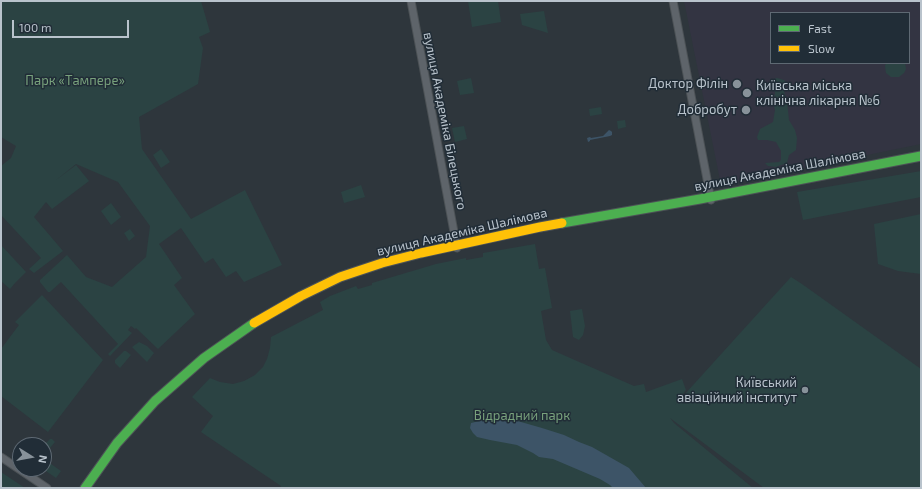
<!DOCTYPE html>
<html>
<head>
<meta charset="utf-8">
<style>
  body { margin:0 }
  #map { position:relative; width:922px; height:489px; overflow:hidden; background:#2e363c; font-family:"Exo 2",sans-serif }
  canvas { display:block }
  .frame { position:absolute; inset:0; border:2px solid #b9c3cc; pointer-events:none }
  .legend { position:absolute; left:770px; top:12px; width:140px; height:52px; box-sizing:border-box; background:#212d37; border:1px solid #5e6973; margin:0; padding:5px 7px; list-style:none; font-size:12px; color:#b9c3cc }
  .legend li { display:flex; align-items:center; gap:8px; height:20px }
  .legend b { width:20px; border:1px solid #5e6973 }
  .north { position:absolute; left:12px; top:437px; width:40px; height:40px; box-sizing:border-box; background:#212d37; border:1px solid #5e6973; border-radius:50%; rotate:101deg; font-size:11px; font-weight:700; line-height:16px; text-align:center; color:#b9c3cc }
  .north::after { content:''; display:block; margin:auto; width:14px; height:18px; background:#88929a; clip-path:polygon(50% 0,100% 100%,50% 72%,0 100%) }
  .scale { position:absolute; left:12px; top:20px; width:117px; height:18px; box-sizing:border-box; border:2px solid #b9c3cc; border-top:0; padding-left:5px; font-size:12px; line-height:14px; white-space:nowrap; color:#b9c3cc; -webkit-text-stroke:3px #212d37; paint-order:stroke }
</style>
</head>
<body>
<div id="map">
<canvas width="922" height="489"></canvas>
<div class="frame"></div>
<ul class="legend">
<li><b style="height:5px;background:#4caf50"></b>Fast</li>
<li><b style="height:5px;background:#ffc107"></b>Slow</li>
</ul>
<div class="north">N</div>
<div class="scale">100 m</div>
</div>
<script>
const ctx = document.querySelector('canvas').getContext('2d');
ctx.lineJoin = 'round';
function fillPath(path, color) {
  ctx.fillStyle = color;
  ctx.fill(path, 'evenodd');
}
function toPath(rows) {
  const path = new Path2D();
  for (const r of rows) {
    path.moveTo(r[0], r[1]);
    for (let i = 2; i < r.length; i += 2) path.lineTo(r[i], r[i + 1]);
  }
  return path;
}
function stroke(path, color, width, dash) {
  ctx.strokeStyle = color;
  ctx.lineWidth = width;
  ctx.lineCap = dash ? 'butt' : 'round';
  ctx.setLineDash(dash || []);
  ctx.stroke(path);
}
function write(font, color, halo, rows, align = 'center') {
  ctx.font = font + ' "Exo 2",sans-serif';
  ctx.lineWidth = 3;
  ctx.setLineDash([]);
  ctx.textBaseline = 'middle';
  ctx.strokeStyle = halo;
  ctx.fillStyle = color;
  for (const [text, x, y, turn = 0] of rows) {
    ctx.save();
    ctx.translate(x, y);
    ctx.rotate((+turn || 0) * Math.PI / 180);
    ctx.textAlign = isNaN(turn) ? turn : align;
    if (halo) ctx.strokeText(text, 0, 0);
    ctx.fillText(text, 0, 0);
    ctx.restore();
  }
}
fillPath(toPath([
  [684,1,921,1,921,144,721,185],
  [771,13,909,13,909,63,771,63]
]), '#333442');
fillPath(toPath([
  [4,1,201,1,210,32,199,37,203,48,198,84,139,117,142,149,191,219,245,190,282,265,244,282,236,271,226,277,213,258,205,263,181,228,159,244,182,278,174,285,195,314,158,349,136,328,135,329,131,326,128,330,132,333,110,356,108,354,118,344,61,282,50,292,48,292,40,282,40,280,67,255,86,277,112,287,146,257,150,226,118,182,76,164,56,180,76,165,89,181,52,209,46,202,34,217,63,251,34,273,29,269,41,258,1,215,1,166,11,158,16,146,1,137,1,3],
  [468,1,498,1,501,22,472,27],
  [544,11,548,33,522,25,520,14],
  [886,63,905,63,906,69,904,73,899,77,891,77,886,73,885,66],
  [471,78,474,93,460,95,457,81],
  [777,78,784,80,786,82,784,91,787,101,789,120,795,130,797,138,796,150,789,155,787,163,776,167,768,166,765,163,779,162,781,160,781,151,776,142,767,140,758,140,757,137,760,129,773,122,775,110,773,103,775,93,772,82,774,79],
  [601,107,602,114,590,116,589,109],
  [625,120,626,127,618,129,617,121],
  [464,126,467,139,455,142,452,128],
  [161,149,170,162,161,168,153,155],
  [921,171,921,197,803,220,797,192],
  [361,185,365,197,344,203,341,192],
  [111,203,121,217,111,225,101,211],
  [921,214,921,274,898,271,878,264,874,224],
  [130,229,135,236,129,241,124,233],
  [535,244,539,269,545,268,552,308,541,311,546,340,552,350,634,386,644,384,646,392,682,379,686,390,675,405,771,299,791,277,802,284,921,369,921,488,764,488,670,418,674,423,753,488,280,488,281,486,201,432,213,416,192,397,210,378,220,382,233,384,244,381,255,375,263,367,267,359,270,348,271,337,323,310,320,302,330,296,356,286,358,289,372,285,372,283,436,264,466,258,466,260,483,257,483,253],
  [1,245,26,272,15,283,10,289,1,281],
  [42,295,103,360,48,432,1,396,1,349,19,325,15,322],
  [582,309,585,326,583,335,579,340,573,337,570,311],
  [139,342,147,346,154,353,147,362,132,347],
  [124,351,126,351,131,355,120,368,115,363,115,360],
  [50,439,52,439,55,442,44,455,44,445],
  [44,459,61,471,56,478,43,469,44,469],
  [1,472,25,488,1,488]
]), '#2b4343');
fillPath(toPath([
  [609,130,611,131,612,132,612,135,610,136,590,140,590,141,588,142,587,138,590,137,591,138,603,136],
  [488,419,499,419,514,420,542,428,564,435,579,442,592,447,629,468,646,488,613,488,610,485,600,479,553,459,539,457,533,453,517,445,490,440,477,437,473,433,470,428,471,423]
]), '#3d5467');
const street = toPath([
  [411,1,457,248],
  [673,1,711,200],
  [1,457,47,488]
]);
const fast = toPath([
  [562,223,700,199,921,156],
  [85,488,117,443,155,401,204,358,254,323]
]);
const slow = toPath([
  [254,323,301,296,340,277,382,263,421,253,540,227,562,223]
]);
stroke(street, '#4c5256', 9);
stroke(fast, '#4c5256', 11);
stroke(slow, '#4c5256', 11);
stroke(street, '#5e646a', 7);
stroke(fast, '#4caf50', 9);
stroke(slow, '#ffc107', 9);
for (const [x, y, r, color] of [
  [737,84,5,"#88929a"],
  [747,93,5,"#88929a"],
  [746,110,5,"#88929a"],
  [805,390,4,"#88929a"]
]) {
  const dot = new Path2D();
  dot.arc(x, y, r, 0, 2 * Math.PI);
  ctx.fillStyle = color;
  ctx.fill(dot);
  stroke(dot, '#212d37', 1.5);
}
write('13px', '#78a17c', '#212d37', [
  ["Парк «Тампере»",75,81],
  ["Відрадний парк",522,416]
]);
write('13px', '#b9c3cc', '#212d37', [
  ["Доктор Філін",728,84],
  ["Київська міська",756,86,"left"],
  ["клінічна лікарня №6",756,101,"left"],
  ["Добробут",737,110],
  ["Київський",797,383],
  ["авіаційний інститут",797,398]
], 'right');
write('13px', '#b9c3cc', '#212d37', [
  ["вулиця Академіка Білецького",445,121,79],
  ["вулиця Академіка Шалімова",780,170,-11],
  ["вулиця Академіка Шалімова",462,232,-13]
]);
</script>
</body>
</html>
